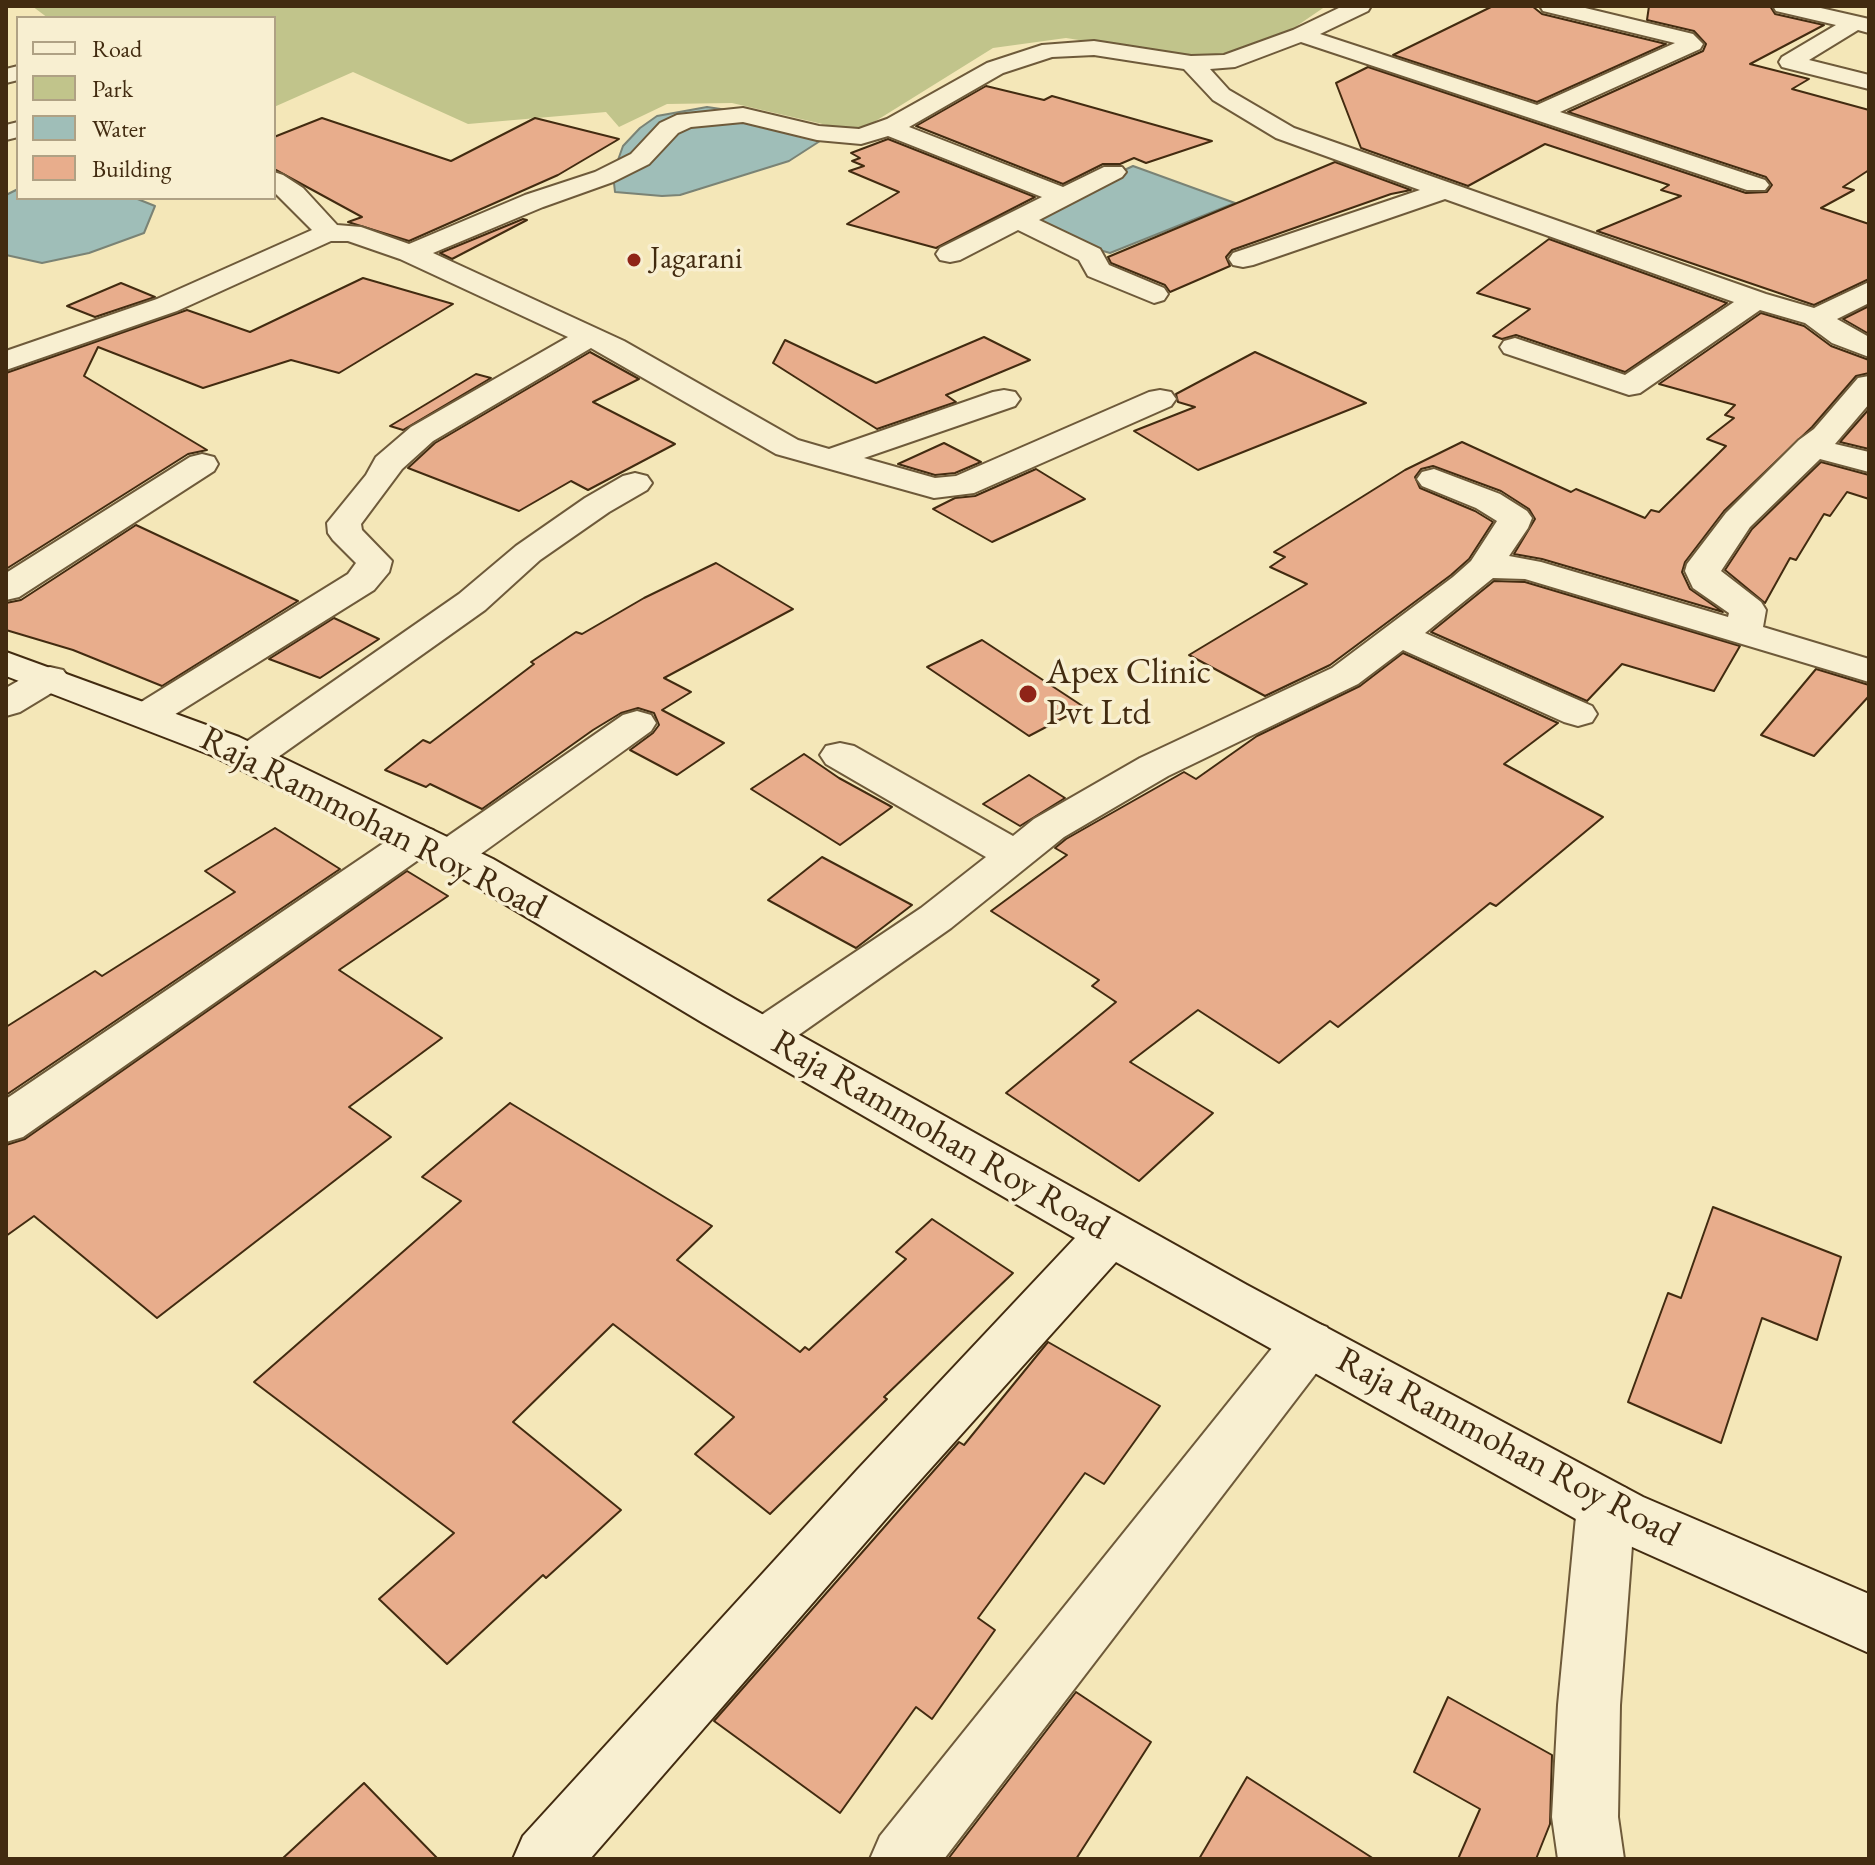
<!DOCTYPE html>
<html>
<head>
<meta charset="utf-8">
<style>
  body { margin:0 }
  #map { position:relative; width:1875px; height:1865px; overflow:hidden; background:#f4e7b8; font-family:"EB Garamond",serif }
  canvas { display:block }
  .frame { position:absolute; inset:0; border:8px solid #422b10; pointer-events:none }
  .legend { position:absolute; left:16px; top:16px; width:260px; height:184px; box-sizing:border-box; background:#f8efd1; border:2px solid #afa184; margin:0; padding:10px 14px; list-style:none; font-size:24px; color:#422b10 }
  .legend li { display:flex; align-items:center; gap:16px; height:40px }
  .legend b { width:40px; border:2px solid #afa184 }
</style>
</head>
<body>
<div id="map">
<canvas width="1875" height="1865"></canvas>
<div class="frame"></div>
<ul class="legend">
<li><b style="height:10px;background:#f8efd1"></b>Road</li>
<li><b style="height:22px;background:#c1c48b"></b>Park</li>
<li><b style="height:22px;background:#9fbeb8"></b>Water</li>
<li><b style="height:22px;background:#e8ad8c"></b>Building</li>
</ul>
</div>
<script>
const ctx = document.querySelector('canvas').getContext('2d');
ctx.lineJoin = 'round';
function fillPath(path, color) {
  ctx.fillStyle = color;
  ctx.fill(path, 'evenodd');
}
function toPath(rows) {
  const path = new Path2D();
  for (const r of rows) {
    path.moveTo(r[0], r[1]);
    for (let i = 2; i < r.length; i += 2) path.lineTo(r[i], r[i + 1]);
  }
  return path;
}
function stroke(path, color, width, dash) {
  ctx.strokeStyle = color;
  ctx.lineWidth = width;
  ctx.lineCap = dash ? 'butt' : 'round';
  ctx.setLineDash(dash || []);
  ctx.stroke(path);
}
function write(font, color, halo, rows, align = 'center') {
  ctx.font = font + ' "EB Garamond",serif';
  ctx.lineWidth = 7;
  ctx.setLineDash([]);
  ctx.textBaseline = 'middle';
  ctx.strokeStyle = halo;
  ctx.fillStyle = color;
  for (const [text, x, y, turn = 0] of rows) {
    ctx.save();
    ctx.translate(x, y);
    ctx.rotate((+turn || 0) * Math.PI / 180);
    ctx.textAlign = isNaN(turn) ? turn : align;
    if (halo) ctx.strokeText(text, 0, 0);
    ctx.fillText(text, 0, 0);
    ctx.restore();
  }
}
fillPath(toPath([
  [32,6,1326,6,1285,34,1223,55,1182,56,1066,38,993,48,866,127,844,129,732,103,667,104,619,127,606,112,468,124,353,72,274,107,274,18,48,18]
]), '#c1c48b');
const water = toPath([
  [707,107,755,114,820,141,789,161,680,195,662,196,615,192,613,174,623,146,640,128,657,116,707,107],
  [1133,166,1235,203,1110,253,1037,232,1036,217,1052,204,1133,166],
  [18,189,18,198,135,198,155,206,144,233,89,253,42,263,6,255,6,195,18,189]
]);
fillPath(water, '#9fbeb8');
stroke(water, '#7a8375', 2);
const building = toPath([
  [1493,6,1532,6,1542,14,1666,44,1537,102,1393,55,1493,6],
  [1649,6,1770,6,1775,14,1824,25,1750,64,1809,79,1792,89,1869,110,1869,170,1843,187,1854,190,1821,208,1869,224,1869,279,1814,305,1597,231,1681,196,1661,190,1669,185,1545,144,1468,186,1361,148,1336,83,1368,67,1746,193,1767,192,1772,185,1766,177,1568,112,1703,51,1706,44,1694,31,1647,20,1649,6],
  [986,86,1044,100,1052,96,1212,141,1146,163,1134,158,1120,164,1103,164,1063,184,916,126,986,86],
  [322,118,451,161,535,118,619,139,558,175,409,241,348,222,362,217,274,169,274,137,322,118],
  [888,139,1035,197,936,248,847,224,899,192,849,171,864,166,852,161,860,158,851,153,888,139],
  [1335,162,1411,190,1391,194,1232,250,1226,257,1230,266,1170,292,1165,285,1111,263,1108,257,1335,162],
  [523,219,527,220,452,259,440,253,523,219],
  [1549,239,1727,303,1625,372,1516,335,1502,339,1493,336,1530,309,1477,293,1549,239],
  [363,278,453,304,339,373,291,360,203,388,98,347,84,376,207,450,188,454,6,569,6,373,187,310,250,332,363,278],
  [121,283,155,297,95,317,67,306,121,283],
  [1869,306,1869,334,1843,319,1869,306],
  [1761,313,1804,326,1831,346,1869,360,1869,373,1856,376,1812,427,1724,511,1685,562,1682,572,1690,589,1723,612,1542,559,1514,554,1535,519,1529,509,1501,491,1433,466,1421,469,1415,477,1420,488,1475,511,1493,522,1469,559,1451,575,1330,665,1265,696,1189,655,1307,584,1270,567,1285,557,1274,552,1405,470,1462,442,1571,492,1576,489,1645,518,1651,510,1659,512,1726,446,1707,439,1734,418,1725,415,1735,405,1659,384,1761,313],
  [984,337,1030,360,946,395,956,402,877,429,773,363,785,340,876,383,984,337],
  [590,352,639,379,593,402,675,444,588,490,571,481,519,511,408,468,435,443,590,352],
  [1255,352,1366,403,1198,470,1134,431,1195,407,1178,402,1176,394,1255,352],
  [476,374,491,378,403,430,390,426,476,374],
  [1869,409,1869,449,1840,442,1869,409],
  [944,443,981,462,955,473,935,475,898,464,944,443],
  [1821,462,1869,475,1869,499,1847,492,1830,516,1824,514,1796,560,1790,558,1765,603,1725,570,1752,529,1821,462],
  [1036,469,1085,499,992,542,933,509,955,498,975,496,1036,469],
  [136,525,298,601,162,686,73,650,6,630,6,603,21,600,136,525],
  [716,563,793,609,664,678,691,692,662,710,724,743,677,775,630,750,653,733,659,725,654,713,638,708,621,713,593,730,482,809,430,784,426,787,385,770,423,740,430,743,534,664,531,662,576,632,582,634,644,598,716,563],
  [1494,581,1525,582,1740,646,1714,691,1622,664,1587,701,1431,632,1494,581],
  [334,618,379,639,320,678,269,659,334,618],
  [982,640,1084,707,1029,736,927,667,982,640],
  [1403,653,1558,723,1504,764,1603,817,1496,906,1490,903,1338,1027,1330,1021,1279,1063,1198,1010,1130,1062,1213,1113,1139,1181,1006,1093,1116,1002,1092,986,1099,980,991,911,1067,855,1055,848,1066,839,1184,772,1196,779,1257,736,1360,686,1403,653],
  [1816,669,1869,685,1869,696,1814,756,1761,735,1816,669],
  [804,754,839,778,892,807,840,845,751,789,804,754],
  [1029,775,1065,798,1020,826,983,804,1029,775],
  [275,828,340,869,6,1095,6,1027,95,971,102,976,235,892,205,871,275,828],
  [822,857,912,905,856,948,768,900,822,857],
  [407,871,448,896,339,970,442,1038,349,1107,391,1137,157,1318,34,1216,6,1236,6,1145,25,1139,407,871],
  [510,1103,712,1226,677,1260,800,1352,805,1347,809,1350,906,1259,896,1252,932,1219,1013,1273,884,1397,887,1399,770,1514,695,1454,734,1417,613,1324,513,1422,621,1510,546,1578,543,1575,447,1664,379,1599,454,1533,254,1382,461,1201,422,1177,510,1103],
  [1713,1207,1841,1257,1817,1340,1762,1318,1721,1443,1628,1402,1668,1293,1681,1298,1713,1207],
  [1048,1342,1160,1406,1104,1484,1085,1473,978,1618,995,1630,932,1719,916,1707,840,1813,714,1721,959,1442,964,1445,1048,1342],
  [1076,1692,1151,1742,1076,1859,948,1859,1076,1692],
  [1448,1697,1552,1755,1550,1824,1536,1859,1458,1859,1480,1809,1414,1772,1448,1697],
  [1247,1777,1374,1859,1199,1859,1247,1777],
  [364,1783,438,1859,282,1859,364,1783]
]);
fillPath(building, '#e8ad8c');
stroke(building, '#422b10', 2);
const street = toPath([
  [1343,6,1371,6,1368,11,1320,34,1537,105,1675,43,1543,11,1540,6,1577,6,1693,34,1703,44,1700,49,1560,112,1765,180,1769,185,1765,190,1747,190,1301,42,1235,67,1210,69,1229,90,1294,128,1766,294,1814,308,1869,282,1869,303,1837,319,1869,337,1869,357,1832,343,1805,323,1760,310,1640,393,1629,395,1504,353,1500,347,1504,341,1515,338,1625,375,1734,302,1445,199,1253,265,1243,267,1233,265,1229,259,1233,253,1420,190,1276,138,1213,100,1184,69,1094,55,1052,57,1003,73,909,127,1063,187,1104,167,1122,167,1126,172,1122,177,1039,220,1100,249,1109,265,1164,288,1168,294,1164,300,1154,303,1088,276,1079,260,1018,230,960,260,950,262,940,260,936,254,940,248,1042,197,888,136,861,144,817,140,743,122,691,127,678,133,649,164,613,182,543,207,433,253,624,341,798,440,829,449,993,392,1004,390,1015,392,1020,399,1015,406,864,458,935,478,956,476,1149,392,1160,390,1171,392,1176,399,1171,406,974,493,934,498,776,454,591,348,433,441,402,469,361,524,362,530,392,561,389,572,374,590,161,723,147,727,133,723,128,715,133,707,348,574,356,563,333,540,328,533,327,523,366,475,376,457,411,427,568,337,400,259,348,241,331,241,177,311,6,370,6,351,157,299,312,230,274,192,274,172,283,175,303,188,337,225,361,227,409,244,525,195,595,172,631,154,660,123,677,115,743,108,819,126,859,129,887,119,987,63,1042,45,1094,41,1191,56,1224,55,1293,30,1343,6],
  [1773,6,1812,6,1869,19,1869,33,1858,30,1809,60,1869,75,1869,89,1782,67,1779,62,1782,57,1836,25,1776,11,1773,6],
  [18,66,18,80,6,83,6,69,18,66],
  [18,122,18,137,6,140,6,125,18,122],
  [1869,376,1869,404,1835,444,1869,452,1869,472,1820,459,1750,527,1721,571,1761,602,1766,610,1763,627,1869,659,1869,682,1525,579,1493,578,1425,633,1592,706,1597,714,1592,722,1578,726,1564,722,1403,650,1358,684,1168,776,1064,837,951,928,780,1048,764,1053,748,1048,741,1036,748,1024,921,908,986,857,826,764,820,755,826,746,840,743,854,746,1013,836,1034,819,1140,758,1332,668,1453,577,1471,561,1497,521,1476,508,1422,486,1417,479,1422,472,1434,469,1500,494,1527,511,1532,518,1528,528,1509,556,1541,562,1728,617,1729,613,1693,588,1685,571,1687,564,1726,513,1799,440,1814,429,1858,378,1869,376],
  [202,454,214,457,218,464,214,471,19,597,6,600,6,573,190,457,202,454],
  [635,473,647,476,652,483,647,490,609,512,540,560,485,610,264,767,250,770,236,767,230,758,236,749,459,594,516,546,585,498,623,476,635,473],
  [50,667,63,670,69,678,63,686,20,712,6,716,6,688,37,670,50,667],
  [637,711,651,715,656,723,651,731,464,866,449,870,434,866,428,856,431,851,23,1137,6,1142,6,1099,403,830,418,826,433,830,439,840,435,845,623,715,637,711],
  [1308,1320,1327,1327,1335,1343,1327,1359,944,1859,870,1859,880,1836,1289,1327,1308,1320],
  [1606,1480,1626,1488,1635,1506,1620,1705,1618,1817,1624,1859,1558,1859,1552,1817,1558,1705,1577,1506,1586,1488,1606,1480]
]);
const secondary = toPath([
  [6,652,239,737,493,859,735,999,1247,1285,1643,1497,1869,1594,1869,1653,1601,1533,1116,1262,897,1506,590,1859,513,1859,523,1836,857,1470,1075,1238,703,1023,463,879,211,755,6,676,6,652]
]);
stroke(street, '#6e5a3a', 4);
stroke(secondary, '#422b10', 4);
fillPath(street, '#f8efd1');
fillPath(secondary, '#f8efd1');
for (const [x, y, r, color] of [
  [634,260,8,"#8f2418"],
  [1028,694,10,"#8f2418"]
]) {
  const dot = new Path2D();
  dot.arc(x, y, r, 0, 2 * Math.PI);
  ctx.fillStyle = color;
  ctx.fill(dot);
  stroke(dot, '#f8efd1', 3);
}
write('30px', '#422b10', '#f8efd1', [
  ["Jagarani",650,260]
], 'left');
write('36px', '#422b10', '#f8efd1', [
  ["Apex Clinic",1046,673],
  ["Pvt Ltd",1046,714]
], 'left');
write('36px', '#422b10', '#f8efd1', [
  ["Raja Rammohan Roy Road",373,824,27],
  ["Raja Rammohan Roy Road",940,1136,30],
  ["Raja Rammohan Roy Road",1508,1448,28]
]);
</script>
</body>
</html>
